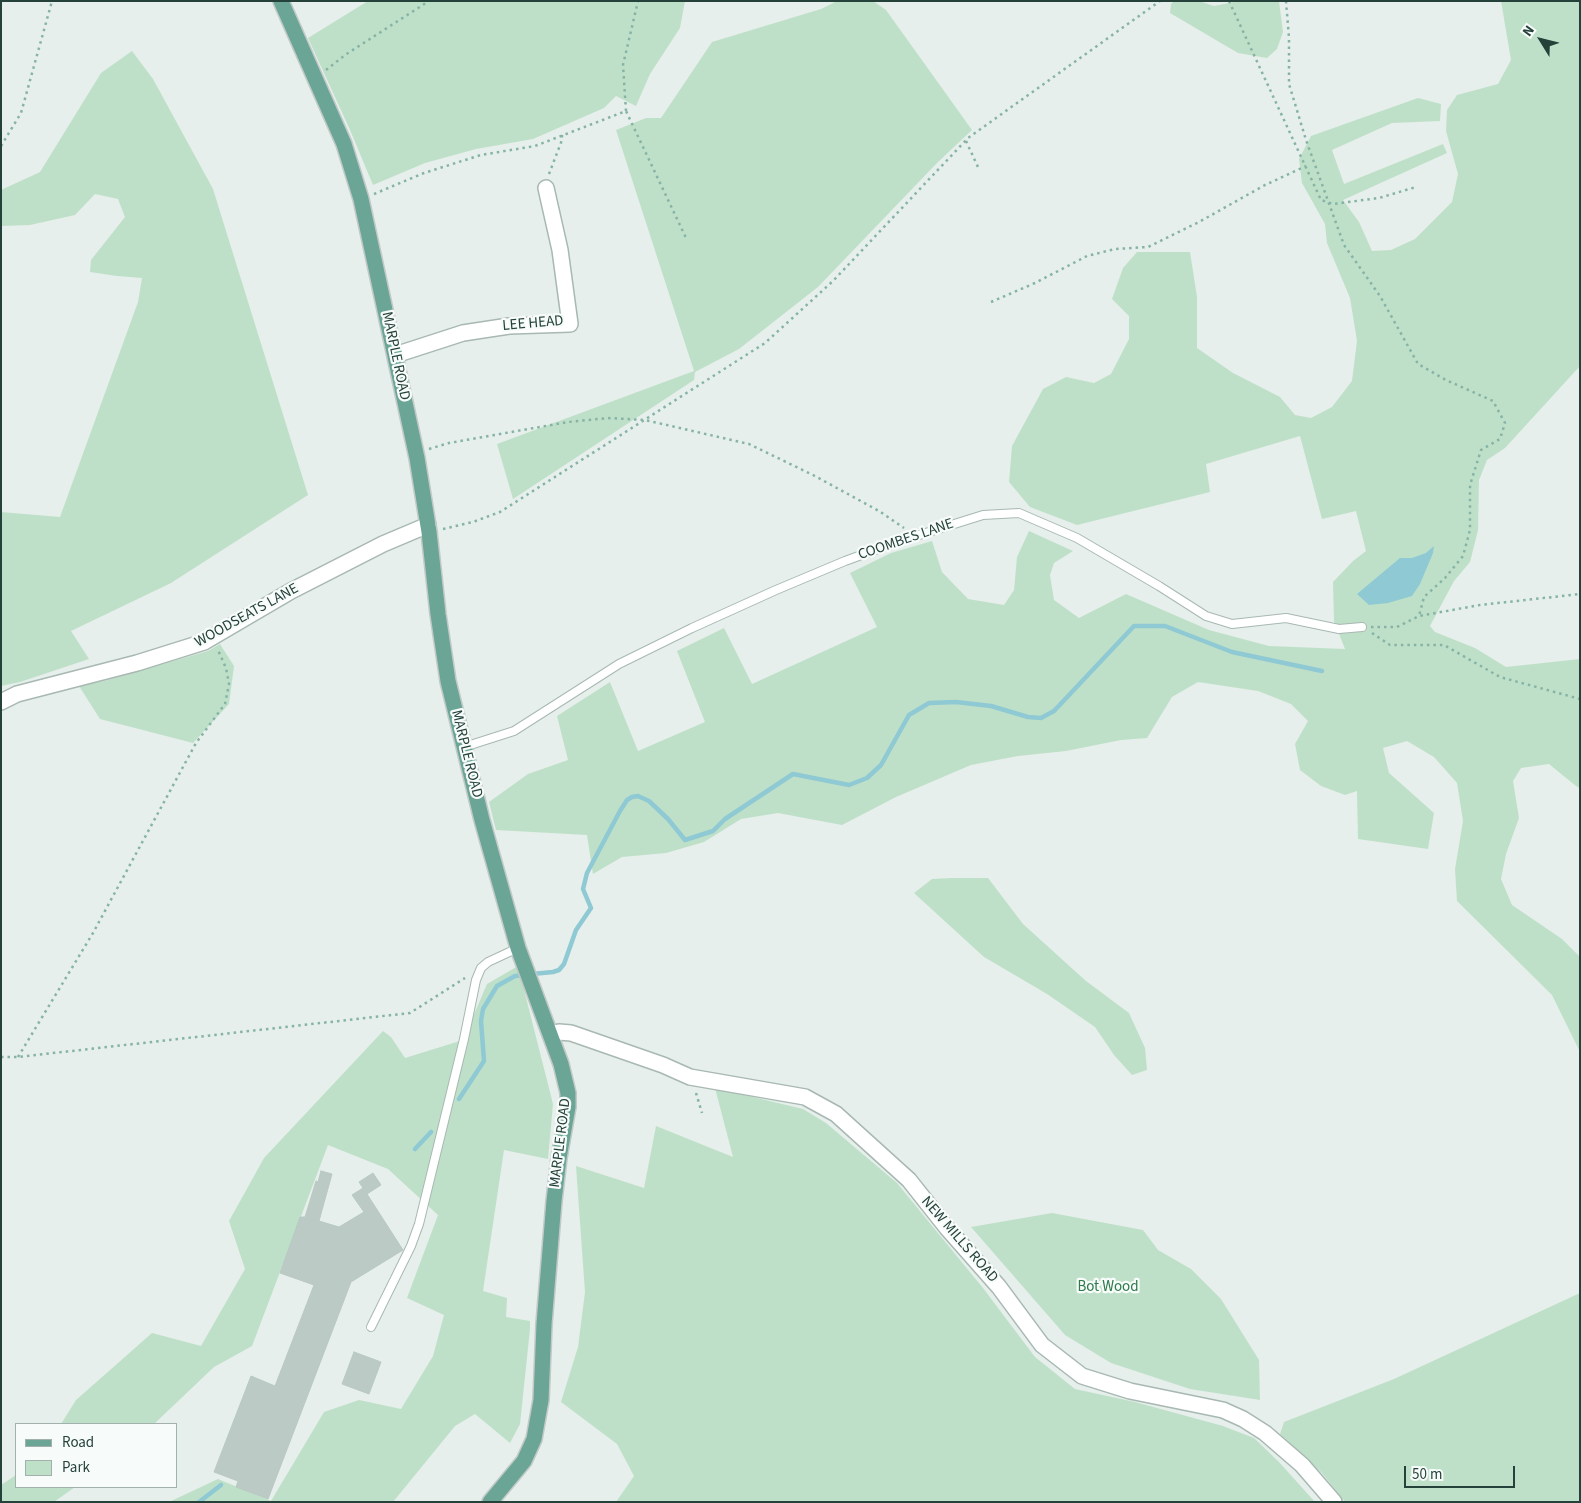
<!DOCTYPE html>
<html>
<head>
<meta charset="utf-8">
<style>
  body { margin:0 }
  #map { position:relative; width:1581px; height:1503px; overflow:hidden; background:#e6efeb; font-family:"Source Sans 3",sans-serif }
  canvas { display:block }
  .frame { position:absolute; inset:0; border:2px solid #24423a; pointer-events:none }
  .legend { position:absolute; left:15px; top:1423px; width:162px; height:65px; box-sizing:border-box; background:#f7fbf9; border:1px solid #a3b1ad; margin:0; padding:6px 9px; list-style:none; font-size:15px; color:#24423a }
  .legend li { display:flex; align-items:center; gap:10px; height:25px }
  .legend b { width:25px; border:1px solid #a3b1ad }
  .north { position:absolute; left:1516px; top:15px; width:50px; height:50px; -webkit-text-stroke:4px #f7fbf9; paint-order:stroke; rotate:306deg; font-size:14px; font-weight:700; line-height:20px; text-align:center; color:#24423a }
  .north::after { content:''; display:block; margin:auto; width:18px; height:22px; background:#24423a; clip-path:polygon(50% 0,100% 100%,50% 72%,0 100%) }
  .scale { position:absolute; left:1404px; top:1466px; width:111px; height:22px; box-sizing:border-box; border:2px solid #24423a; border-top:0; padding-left:6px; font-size:15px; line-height:18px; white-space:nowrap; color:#24423a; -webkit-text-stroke:4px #f7fbf9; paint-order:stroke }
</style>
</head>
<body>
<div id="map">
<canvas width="1581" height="1503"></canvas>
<div class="frame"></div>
<ul class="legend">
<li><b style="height:6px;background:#6aa596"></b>Road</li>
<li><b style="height:14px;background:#bfe0c8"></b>Park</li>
</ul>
<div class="north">N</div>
<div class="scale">50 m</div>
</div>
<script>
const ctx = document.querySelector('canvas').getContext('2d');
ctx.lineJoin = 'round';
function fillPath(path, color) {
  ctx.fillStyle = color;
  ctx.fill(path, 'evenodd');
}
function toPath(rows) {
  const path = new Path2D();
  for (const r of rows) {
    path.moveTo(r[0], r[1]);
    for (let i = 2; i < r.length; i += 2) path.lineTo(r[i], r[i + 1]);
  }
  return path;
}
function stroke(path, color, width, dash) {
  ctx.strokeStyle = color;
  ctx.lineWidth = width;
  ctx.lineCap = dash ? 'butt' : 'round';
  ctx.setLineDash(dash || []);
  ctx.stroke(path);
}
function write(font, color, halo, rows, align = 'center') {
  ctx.font = font + ' "Source Sans 3",sans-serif';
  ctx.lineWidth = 4.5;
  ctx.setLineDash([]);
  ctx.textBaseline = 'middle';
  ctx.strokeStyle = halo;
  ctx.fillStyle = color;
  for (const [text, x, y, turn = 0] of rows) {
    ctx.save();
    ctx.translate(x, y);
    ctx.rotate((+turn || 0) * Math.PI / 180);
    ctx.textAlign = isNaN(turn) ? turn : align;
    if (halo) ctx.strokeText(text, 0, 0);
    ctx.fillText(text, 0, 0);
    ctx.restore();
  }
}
fillPath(toPath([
  [368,1,685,1,680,28,650,74,636,106,616,96,604,108,533,139,476,149,425,163,373,185,350,130,308,38],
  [837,1,873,1,886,10,972,130,937,163,818,287,739,349,695,372,694,380,513,499,497,444,694,371,616,130,646,118,661,118,712,42,821,9],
  [1174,1,1199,1,1214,6,1239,1,1279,1,1283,32,1277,49,1267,58,1238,53,1170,13,1171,4],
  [1501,1,1580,1,1580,366,1505,448,1487,460,1479,480,1478,530,1470,562,1454,581,1430,626,1435,632,1475,648,1506,667,1580,659,1580,788,1576,786,1549,764,1521,768,1513,781,1519,818,1506,854,1501,879,1512,905,1562,939,1580,957,1580,1052,1552,995,1457,901,1455,869,1463,821,1457,783,1434,757,1407,741,1383,748,1389,773,1434,813,1428,849,1358,839,1357,791,1345,795,1321,786,1300,770,1295,744,1308,721,1291,704,1258,691,1198,682,1172,697,1147,738,1121,740,1066,751,1018,756,971,765,896,797,842,825,778,813,741,819,704,842,666,853,622,857,593,874,587,835,496,830,489,802,528,774,568,760,557,716,610,682,638,751,705,722,677,651,724,628,752,684,877,627,850,573,891,553,932,541,942,572,968,599,1004,605,1014,590,1017,557,1029,531,1073,551,1054,563,1050,575,1054,600,1079,618,1126,594,1209,630,1269,646,1345,649,1334,621,1333,582,1353,561,1366,551,1356,511,1322,519,1300,436,1206,464,1210,492,1077,525,1030,507,1009,482,1012,446,1043,389,1066,377,1094,383,1111,374,1129,339,1129,316,1112,299,1123,268,1137,252,1190,252,1197,297,1197,348,1233,373,1280,397,1295,415,1311,418,1332,407,1352,381,1357,341,1350,298,1327,243,1325,224,1302,183,1299,159,1311,136,1418,98,1441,104,1440,121,1392,123,1332,150,1344,184,1443,144,1447,153,1343,200,1359,222,1372,251,1391,250,1415,239,1452,202,1458,174,1446,131,1447,110,1457,95,1498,84,1511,60],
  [132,51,153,79,213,189,308,495,171,583,71,631,89,659,20,682,1,686,1,512,60,517,138,302,142,278,117,276,90,272,91,260,125,217,118,199,95,194,75,215,30,225,1,226,1,190,40,172,101,73],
  [220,644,234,666,229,704,193,743,100,719,79,686,104,681,208,651],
  [952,878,988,878,1023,924,1086,981,1129,1013,1145,1048,1147,1070,1132,1075,1114,1055,1095,1027,1047,994,984,957,914,893,932,879],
  [518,966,553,1104,548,1159,504,1150,483,1291,507,1298,506,1317,530,1321,530,1329,520,1424,510,1443,475,1414,455,1426,393,1502,169,1502,218,1479,271,1501,324,1412,359,1400,401,1409,433,1356,444,1315,407,1298,438,1215,388,1169,328,1145,252,1346,214,1367,154,1424,61,1424,76,1400,152,1333,201,1346,245,1269,229,1221,264,1158,383,1031,391,1037,405,1058,463,1040,487,984],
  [715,1088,803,1109,826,1123,897,1183,983,1288,1035,1357,1075,1389,1135,1402,1223,1426,1254,1438,1279,1462,1315,1502,616,1502,634,1476,617,1444,561,1402,578,1347,585,1292,576,1166,644,1188,656,1126,733,1157],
  [1052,1213,1143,1230,1158,1250,1191,1269,1221,1299,1259,1360,1260,1400,1190,1389,1111,1363,1065,1335,971,1227],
  [1580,1293,1580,1502,1345,1502,1322,1473,1280,1434,1284,1422,1394,1379],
  [16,1475,16,1487,75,1487,54,1502,1,1502,1,1485]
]), '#bfe0c8');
fillPath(toPath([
  [1434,546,1433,553,1420,584,1412,596,1388,603,1369,605,1357,594,1400,558,1412,558,1426,553]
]), '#8ec9d4');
stroke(toPath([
  [532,974,553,972,559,970,564,964,576,930,591,908,583,889,587,873,620,811,627,800,632,797,638,796,649,801,668,819,685,840,713,831,725,819,793,774,849,785,867,778,881,765,909,715,929,703,956,702,991,706,1028,717,1041,718,1054,711,1134,626,1165,626,1232,652,1322,671],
  [459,1099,484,1061,481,1021,483,1009,497,986,515,976,524,975],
  [415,1149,431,1132],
  [199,1502,221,1485]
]), '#8ec9d4', 4.5);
const building = toPath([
  [321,1171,332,1174,319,1221,339,1227,364,1212,352,1195,363,1188,359,1182,373,1173,381,1185,367,1194,403,1250,351,1282,268,1499,236,1487,238,1481,214,1472,251,1376,275,1386,314,1285,280,1273,300,1217,305,1217,316,1181,318,1182,321,1171],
  [354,1352,381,1362,369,1394,342,1384,354,1352]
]);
fillPath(building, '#bbcac4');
stroke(building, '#b8c9c2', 1);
const service = toPath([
  [464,747,514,731,619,664,692,628,776,590,845,561,897,542,983,515,1019,513,1077,538,1159,586,1206,616,1232,624,1286,618,1339,629,1362,627],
  [371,1327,411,1246,419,1224,464,1039,476,980,481,968,488,962,518,948]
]);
const minor = toPath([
  [395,355,463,333,509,326,570,324,560,250,546,188],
  [1,702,17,694,137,663,204,642,291,591,383,544,428,525],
  [551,1034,559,1032,571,1033,663,1065,690,1077,805,1097,836,1114,909,1180,947,1228,999,1287,1042,1345,1082,1376,1130,1391,1223,1410,1243,1419,1265,1433,1302,1465,1334,1502]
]);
const primary = toPath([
  [281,1,344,144,361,199,417,458,429,532,438,614,448,681,482,820,518,948,561,1064,568,1093,568,1107,559,1158,554,1201,544,1324,541,1400,534,1439,524,1461,490,1502]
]);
stroke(service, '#a8b8b2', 10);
stroke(minor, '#a8b8b2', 18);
stroke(primary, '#c2cac8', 18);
stroke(toPath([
  [1229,1,1321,200,1333,204,1379,198,1416,187],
  [1286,1,1289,38,1289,84,1306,140,1344,245,1380,296,1418,364,1446,380,1493,401,1505,423,1500,439,1481,450,1470,485,1470,530,1463,556,1445,578,1424,597,1419,616],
  [326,70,345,55,429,1],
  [626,111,623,65,638,1],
  [966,141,978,167],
  [1,146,21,113,52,1],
  [549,174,562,140,562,135],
  [374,194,424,173,481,155,535,146,626,111,687,240],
  [991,302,1035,283,1087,256,1115,249,1148,247,1199,222,1265,185,1306,166],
  [429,449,449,443,568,422,608,418,645,420,749,444,813,475,879,511,904,528],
  [443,529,473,522,500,512,765,343,833,281,968,138,1160,1],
  [1371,627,1397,627,1419,616,1480,605,1580,594],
  [1372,633,1390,645,1444,645,1500,677,1580,699],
  [1,1057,18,1057,410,1013,465,978],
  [18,1057,93,933,196,743,225,704,229,684,226,668,218,650],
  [696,1093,702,1113]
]), '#86b3a5', 2.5, [2.5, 4]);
stroke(service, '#fff', 8);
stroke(minor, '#fff', 15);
stroke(primary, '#6aa596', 15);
write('15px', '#24423a', '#f7fbf9', [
  ["LEE HEAD",533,324,-5],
  ["MARPLE ROAD",395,356,78],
  ["COOMBES LANE",906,540,-19],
  ["WOODSEATS LANE",247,616,-29],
  ["MARPLE ROAD",466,754,76],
  ["MARPLE ROAD",561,1143,-83],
  ["NEW MILLS ROAD",959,1240,49]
]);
write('15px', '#2d7a4b', '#f7fbf9', [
  ["Bot Wood",1108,1288]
]);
</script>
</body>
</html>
